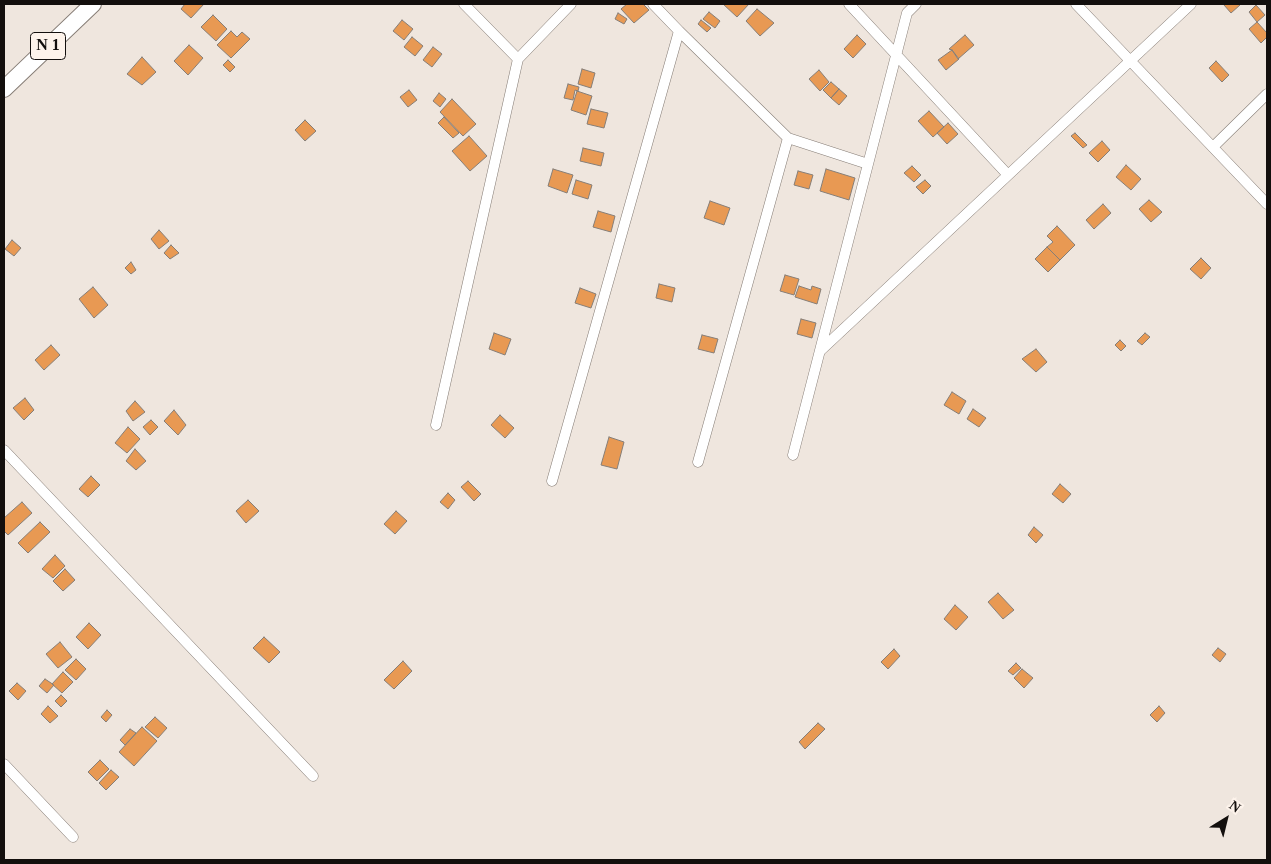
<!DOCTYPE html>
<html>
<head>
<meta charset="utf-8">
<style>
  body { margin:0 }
  #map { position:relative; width:1271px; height:864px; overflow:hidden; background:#efe6de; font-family:Georgia,serif }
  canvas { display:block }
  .frame { position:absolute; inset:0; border:5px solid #130f0d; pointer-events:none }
  .north { position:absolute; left:1201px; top:794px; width:50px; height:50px; -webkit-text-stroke:4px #fdf3eb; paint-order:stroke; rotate:36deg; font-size:14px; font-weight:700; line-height:20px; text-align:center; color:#130f0d }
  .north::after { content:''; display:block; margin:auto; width:18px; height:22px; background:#130f0d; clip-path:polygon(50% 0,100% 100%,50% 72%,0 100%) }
</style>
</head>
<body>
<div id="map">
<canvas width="1271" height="864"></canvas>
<div class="frame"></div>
<div class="north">N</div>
</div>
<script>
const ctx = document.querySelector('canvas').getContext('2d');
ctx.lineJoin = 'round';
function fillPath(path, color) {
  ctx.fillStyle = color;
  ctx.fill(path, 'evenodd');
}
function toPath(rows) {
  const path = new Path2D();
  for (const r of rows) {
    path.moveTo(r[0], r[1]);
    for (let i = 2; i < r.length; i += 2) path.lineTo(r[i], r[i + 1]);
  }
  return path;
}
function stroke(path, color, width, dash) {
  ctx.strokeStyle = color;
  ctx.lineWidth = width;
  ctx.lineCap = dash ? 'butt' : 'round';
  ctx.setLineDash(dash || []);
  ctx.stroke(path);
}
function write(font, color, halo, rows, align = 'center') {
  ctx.font = font + ' Georgia,serif';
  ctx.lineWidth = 4;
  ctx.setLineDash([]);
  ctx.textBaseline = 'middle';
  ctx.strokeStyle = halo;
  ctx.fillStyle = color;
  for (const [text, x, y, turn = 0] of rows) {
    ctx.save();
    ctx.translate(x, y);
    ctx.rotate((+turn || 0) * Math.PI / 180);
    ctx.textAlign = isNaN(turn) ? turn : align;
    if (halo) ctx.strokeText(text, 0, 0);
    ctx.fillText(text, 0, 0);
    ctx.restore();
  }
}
const building = toPath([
  [185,4,204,4,191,18,181,9,185,4],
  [627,4,643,4,649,10,634,23,621,9,627,4],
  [723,4,749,4,737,17,723,4],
  [1226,4,1239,4,1240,5,1231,13,1224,5,1226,4],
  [1256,5,1265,15,1257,22,1249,12,1256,5],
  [757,9,774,23,760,36,746,21,757,9],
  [709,12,720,21,715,28,703,19,709,12],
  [618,13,627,19,624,24,615,19,618,13],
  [213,15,227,29,216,41,201,27,213,15],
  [402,20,413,29,404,40,393,31,402,20],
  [701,20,711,28,707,32,698,24,701,20],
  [1257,22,1267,33,1267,37,1261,43,1249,29,1257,22],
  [231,31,237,37,242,32,250,39,231,58,217,45,231,31],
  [857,35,866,44,853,58,844,49,857,35],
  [965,35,974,45,958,59,952,50,949,49,965,35],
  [412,37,423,46,415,56,404,47,412,37],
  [189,45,203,58,188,75,174,61,189,45],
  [433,47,442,54,432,67,423,60,433,47],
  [952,50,959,59,946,70,938,60,952,50],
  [142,57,156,72,142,85,127,74,142,57],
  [228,60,235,67,230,72,223,65,228,60],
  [1216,61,1229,75,1222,82,1209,68,1216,61],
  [582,69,595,73,591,88,578,84,582,69],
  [819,70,829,82,820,91,809,79,819,70],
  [831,82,839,89,831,98,823,90,831,82],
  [568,84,579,87,578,91,575,90,573,100,564,98,568,84],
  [839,89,847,96,839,105,831,98,839,89],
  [409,90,417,100,408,107,400,97,409,90],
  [577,91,592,96,586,115,571,110,577,91],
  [439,93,446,99,440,107,433,101,439,93],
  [452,99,476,124,463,136,440,112,452,99],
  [591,109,608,113,604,128,587,124,591,109],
  [929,111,944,127,933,137,918,121,929,111],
  [444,117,459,133,453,138,438,123,444,117],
  [305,120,316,131,305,141,295,130,305,120],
  [948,123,958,134,947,144,937,133,948,123],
  [1075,133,1087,145,1083,148,1071,136,1075,133],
  [469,136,487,156,470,171,452,151,469,136],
  [1102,141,1110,150,1098,162,1089,153,1102,141],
  [583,148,604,153,601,166,580,161,583,148],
  [1126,165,1141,179,1131,190,1116,177,1126,165],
  [912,166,921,175,914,182,904,173,912,166],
  [553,169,573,175,567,193,548,186,553,169],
  [826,169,855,178,849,200,820,191,826,169],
  [798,171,813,175,809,189,794,185,798,171],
  [576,180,592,185,588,199,572,194,576,180],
  [925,180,931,186,923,194,916,187,925,180],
  [1149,200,1162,212,1151,222,1139,209,1149,200],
  [710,201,730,208,724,225,704,218,710,201],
  [1103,204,1111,213,1094,229,1086,220,1103,204],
  [598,211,615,216,611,232,593,227,598,211],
  [1057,226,1075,245,1060,260,1047,247,1053,242,1047,236,1057,226],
  [159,230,169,241,159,249,151,239,159,230],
  [12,240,21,248,14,256,5,249,12,240],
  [171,245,179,253,170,259,164,253,171,245],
  [1047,247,1060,260,1048,272,1035,259,1047,247],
  [1201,258,1211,268,1201,279,1190,269,1201,258],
  [131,262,136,270,131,274,125,268,131,262],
  [785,275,799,279,794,295,780,291,785,275],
  [659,284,675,288,672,302,656,298,659,284],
  [799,286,811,290,812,286,821,289,817,304,795,297,799,286],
  [93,287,108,305,94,318,79,299,93,287],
  [580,288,596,294,591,308,575,303,580,288],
  [801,319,816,323,812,338,797,334,801,319],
  [494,333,511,339,505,355,489,349,494,333],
  [1145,333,1150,337,1142,345,1137,341,1145,333],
  [702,335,718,339,714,353,698,349,702,335],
  [1120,340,1126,346,1121,351,1115,345,1120,340],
  [51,345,60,355,44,370,35,360,51,345],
  [1036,349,1047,362,1036,372,1022,359,1036,349],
  [952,392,966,401,959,414,944,405,952,392],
  [25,398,34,410,24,420,13,408,25,398],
  [135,401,145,412,133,421,126,411,135,401],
  [973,409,986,418,979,427,967,419,973,409],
  [174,410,186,425,178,435,164,421,174,410],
  [500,415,514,428,505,438,491,425,500,415],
  [151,420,158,427,150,435,143,427,151,420],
  [128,427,140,439,127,453,115,443,128,427],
  [609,437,624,442,617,469,601,465,609,437],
  [135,449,146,461,136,470,126,461,135,449],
  [91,476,100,485,88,497,79,489,91,476],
  [468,481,481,494,474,501,461,487,468,481],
  [1060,484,1071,494,1063,503,1052,494,1060,484],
  [448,493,455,500,448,509,440,502,448,493],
  [248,500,259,511,246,523,236,511,248,500],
  [22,502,32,513,8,535,4,531,4,518,22,502],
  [396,511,407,521,395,534,384,524,396,511],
  [40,522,50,532,28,553,18,543,40,522],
  [1034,527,1043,535,1036,543,1028,535,1034,527],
  [55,555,65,566,53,578,42,569,55,555],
  [65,569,75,580,63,591,53,581,65,569],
  [998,593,1014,610,1003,619,988,602,998,593],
  [955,605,968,617,956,630,944,619,955,605],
  [89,623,101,635,88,649,76,637,89,623],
  [264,637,280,652,269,663,253,648,264,637],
  [60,642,72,657,58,668,46,654,60,642],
  [1218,648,1226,654,1220,662,1212,655,1218,648],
  [894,649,900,656,888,669,881,662,894,649],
  [76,659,86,669,76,680,65,670,76,659],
  [403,661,412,671,394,689,384,680,403,661],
  [1016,663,1021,668,1013,675,1008,671,1016,663],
  [1022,669,1033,678,1024,688,1014,678,1022,669],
  [63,672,73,682,62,693,52,684,63,672],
  [45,679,54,685,47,693,39,686,45,679],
  [17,683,26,691,18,700,9,691,17,683],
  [61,695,67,701,61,707,55,701,61,695],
  [48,706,58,716,50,723,41,714,48,706],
  [1159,706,1165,713,1157,722,1150,715,1159,706],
  [107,710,112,715,106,722,101,717,107,710],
  [155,717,167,728,158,738,145,727,155,717],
  [818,723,825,729,805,749,799,742,818,723],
  [142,727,157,741,134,766,119,752,142,727],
  [130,729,136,733,125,745,120,740,130,729],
  [100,760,109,769,97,781,88,772,100,760],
  [111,770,119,777,106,790,99,783,111,770]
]);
fillPath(building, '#e89953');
stroke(building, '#867e77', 1);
const minor = toPath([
  [464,4,518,59],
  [849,4,1008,175],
  [1076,4,1267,204],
  [679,31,788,138,868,164],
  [1213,147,1267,94],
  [820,351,1191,4],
  [436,425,518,59,571,4],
  [4,450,313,776],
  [793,455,907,13,916,4],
  [698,462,788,138],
  [552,481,679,31,653,4],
  [4,764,73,837]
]);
const trunk = toPath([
  [4,89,93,4]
]);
stroke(minor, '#867d76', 11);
stroke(trunk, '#867d76', 18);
stroke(minor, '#fff', 10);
stroke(trunk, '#fff', 16);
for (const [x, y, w] of [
  [48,46,35]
]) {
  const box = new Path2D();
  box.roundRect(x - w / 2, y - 13.5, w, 27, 4);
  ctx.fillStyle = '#fdf3eb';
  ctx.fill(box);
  stroke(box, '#130f0d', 1);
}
write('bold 16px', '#130f0d', null, [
  ["N 1",48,46]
]);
</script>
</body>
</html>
